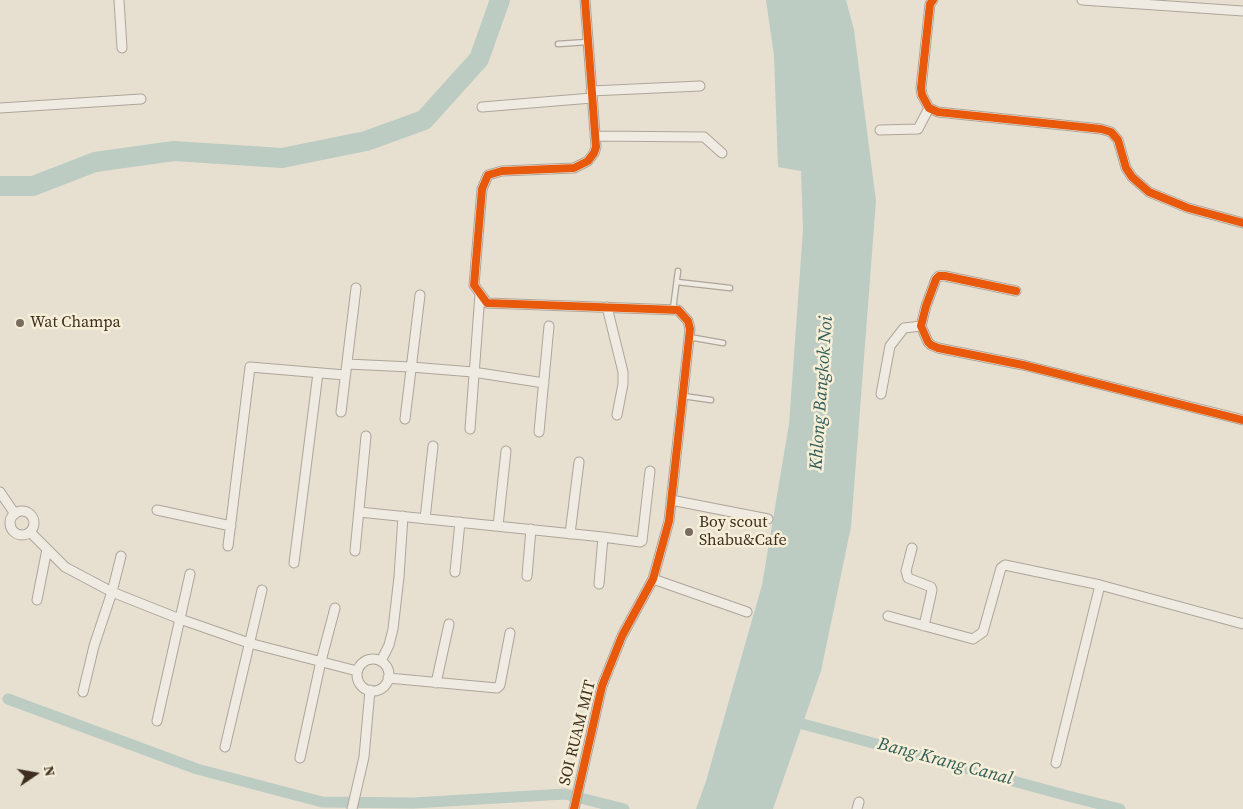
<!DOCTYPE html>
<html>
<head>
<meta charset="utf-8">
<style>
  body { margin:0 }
  #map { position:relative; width:1243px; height:809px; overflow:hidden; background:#e7e0d1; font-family:"Source Serif 4",serif }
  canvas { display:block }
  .north { position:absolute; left:10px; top:749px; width:50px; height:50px; -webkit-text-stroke:4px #f7eed8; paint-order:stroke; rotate:78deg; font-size:14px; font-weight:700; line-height:20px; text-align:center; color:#3d2e20 }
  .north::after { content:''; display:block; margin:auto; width:18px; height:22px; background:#3d2e20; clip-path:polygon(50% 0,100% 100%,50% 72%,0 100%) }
</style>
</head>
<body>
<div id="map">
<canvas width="1243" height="809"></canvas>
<div class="north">N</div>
</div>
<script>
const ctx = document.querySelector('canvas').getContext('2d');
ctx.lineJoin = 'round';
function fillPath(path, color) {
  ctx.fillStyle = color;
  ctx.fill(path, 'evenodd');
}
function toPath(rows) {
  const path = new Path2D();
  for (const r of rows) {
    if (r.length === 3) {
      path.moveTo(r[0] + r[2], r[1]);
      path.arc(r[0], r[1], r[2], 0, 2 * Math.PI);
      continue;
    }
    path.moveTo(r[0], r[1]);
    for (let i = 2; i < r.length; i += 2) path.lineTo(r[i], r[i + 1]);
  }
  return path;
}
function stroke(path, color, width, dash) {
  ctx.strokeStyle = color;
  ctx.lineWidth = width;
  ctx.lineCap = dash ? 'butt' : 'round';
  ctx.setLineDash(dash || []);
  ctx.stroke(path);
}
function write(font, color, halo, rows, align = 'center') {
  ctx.font = font + ' "Source Serif 4",serif';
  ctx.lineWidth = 5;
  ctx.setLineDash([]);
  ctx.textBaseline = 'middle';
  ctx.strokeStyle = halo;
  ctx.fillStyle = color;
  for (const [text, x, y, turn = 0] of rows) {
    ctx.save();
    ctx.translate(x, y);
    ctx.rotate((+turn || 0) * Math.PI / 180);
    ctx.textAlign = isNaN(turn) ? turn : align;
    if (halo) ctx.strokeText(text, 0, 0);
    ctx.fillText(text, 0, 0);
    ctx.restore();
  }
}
fillPath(toPath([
  [766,0,846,0,854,30,876,201,851,527,821,671,773,809,696,809,706,781,762,585,789,424,803,230,801,171,778,167,774,56]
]), '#bcccc2');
stroke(toPath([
  [8,699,197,769,322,802,413,803,565,794,624,809],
  [788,720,1072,797,1120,809]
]), '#bcccc2', 11);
stroke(toPath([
  [0,186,33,186,95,162,174,151,282,158,366,141,424,120,479,59,500,0]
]), '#bcccc2', 20);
const lane = toPath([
  [558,44,587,42],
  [677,282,730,288],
  [673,309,678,271],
  [689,337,723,343],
  [683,396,711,400]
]);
const street = toPath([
  [119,0,122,48],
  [933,0,930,4,921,88,922,95,929,108,938,112,1101,129,1111,132,1118,140,1126,168,1132,177,1149,192,1188,208,1243,223],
  [1082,0,1243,11],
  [591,91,700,86],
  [482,107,592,98],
  [0,108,141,99],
  [880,130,918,129,929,108],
  [595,136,704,137,722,153],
  [1016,291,945,276,939,276,936,279,926,306,921,326,928,342,931,345,938,348,1023,365,1243,420],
  [607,307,623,372,623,384,617,415],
  [347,364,411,367,473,372,544,383],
  [881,394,890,346,904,328,921,326],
  [341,412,356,288],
  [405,419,420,295],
  [470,429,480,294],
  [539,432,549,326],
  [0,492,15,514],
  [671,500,768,519],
  [157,510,231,526],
  [22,523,12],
  [359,512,603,537,640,542,642,541,650,471],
  [425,519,433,446],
  [498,526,506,451],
  [30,532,65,567,112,592,180,619,249,643,357,671],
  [570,534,579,462],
  [228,546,250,367,345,375],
  [912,548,906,571,908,578,931,587,932,590,924,626],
  [355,551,366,436],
  [294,563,318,373],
  [455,572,460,522],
  [527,576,531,529],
  [653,579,747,612],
  [599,584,603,537],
  [37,600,47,549],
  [888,616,973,639,983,632,1001,568,1005,565,1100,585,1243,624],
  [373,675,16],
  [381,661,389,645,393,629,399,577,403,516],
  [388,678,497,688,500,685,510,633],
  [436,683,449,624],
  [83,692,94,646,112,592,121,556],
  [157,721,190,574],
  [225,747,262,590],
  [300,758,321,661,335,608],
  [1056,763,1100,585],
  [352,809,364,757,370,690],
  [574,809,602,686,622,636,653,579,669,521,690,329,688,321,678,310,487,303,474,285,482,189,488,175,502,171,574,168,588,161,594,153,596,147,585,0],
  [857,809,859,802]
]);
stroke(lane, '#ada599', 7);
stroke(street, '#ada599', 11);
stroke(lane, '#efebe3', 4.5);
stroke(street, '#efebe3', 9);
stroke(toPath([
  [933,0,930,4,921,88,922,95,929,108,938,112,1101,129,1111,132,1118,140,1126,168,1132,177,1149,192,1188,208,1243,223],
  [1016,291,945,276,939,276,936,279,926,306,921,326,928,342,931,345,938,348,1023,365,1243,420],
  [574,809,602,686,622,636,653,579,669,521,690,329,688,321,678,310,487,303,474,285,482,189,488,175,502,171,574,168,588,161,594,153,596,147,585,0]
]), '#e8590c', 8);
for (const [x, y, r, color] of [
  [20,323,5,"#786c5e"],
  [689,532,5,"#786c5e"]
]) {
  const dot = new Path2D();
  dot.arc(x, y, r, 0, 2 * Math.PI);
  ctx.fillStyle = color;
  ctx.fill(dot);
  stroke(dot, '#f7eed8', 2);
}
write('16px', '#3d2e20', '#f7eed8', [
  ["Wat Champa",30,323],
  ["Boy scout",699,523],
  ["Shabu&Cafe",699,541]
], 'left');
write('16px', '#3d2e20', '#f7eed8', [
  ["SOI RUAM MIT",578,733,-76]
]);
write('italic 18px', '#2f5d5a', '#f7eed8', [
  ["Khlong Bangkok Noi",822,393,-86],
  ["Bang Krang Canal",945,762,15]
]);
</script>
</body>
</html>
